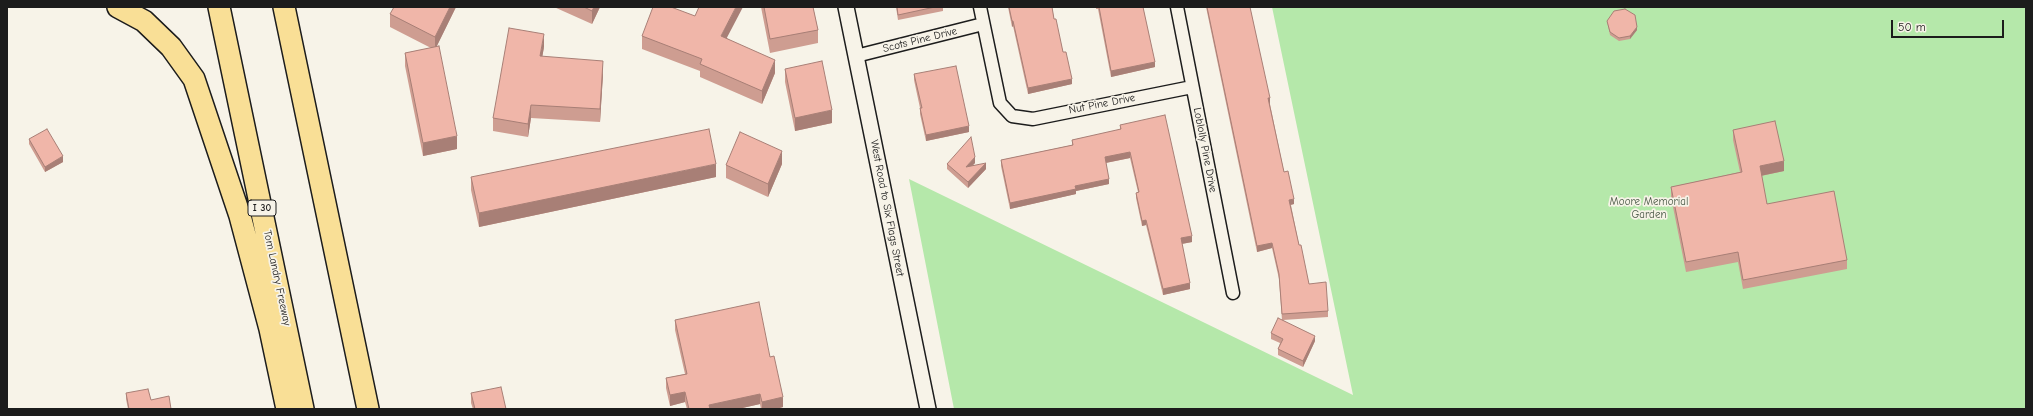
<!DOCTYPE html>
<html>
<head>
<meta charset="utf-8">
<style>
  body { margin:0 }
  #map { position:relative; width:2033px; height:416px; overflow:hidden; background:#f7f3e8; font-family:"Comic Neue",sans-serif }
  canvas { display:block }
  .frame { position:absolute; inset:0; border:8px solid #1c1c1c; pointer-events:none }
  .scale { position:absolute; left:1891px; top:20px; width:113px; height:18px; box-sizing:border-box; border:2px solid #1c1c1c; border-top:0; padding-left:5px; font-size:12px; line-height:14px; white-space:nowrap; color:#1c1c1c; -webkit-text-stroke:3px #f7f3e8; paint-order:stroke }
</style>
</head>
<body>
<div id="map">
<canvas width="2033" height="416"></canvas>
<div class="frame"></div>
<div class="scale">50 m</div>
</div>
<script>
const ctx = document.querySelector('canvas').getContext('2d');
ctx.lineJoin = 'round';
function fillPath(path, color) {
  ctx.fillStyle = color;
  ctx.fill(path, 'evenodd');
}
function toPath(rows) {
  const path = new Path2D();
  for (const r of rows) {
    path.moveTo(r[0], r[1]);
    for (let i = 2; i < r.length; i += 2) path.lineTo(r[i], r[i + 1]);
  }
  return path;
}
function stroke(path, color, width, dash) {
  ctx.strokeStyle = color;
  ctx.lineWidth = width;
  ctx.lineCap = dash ? 'butt' : 'round';
  ctx.setLineDash(dash || []);
  ctx.stroke(path);
}
function write(font, color, halo, rows, align = 'center') {
  ctx.font = font + ' "Comic Neue",sans-serif';
  ctx.lineWidth = 3.5;
  ctx.setLineDash([]);
  ctx.textBaseline = 'middle';
  ctx.strokeStyle = halo;
  ctx.fillStyle = color;
  for (const [text, x, y, turn = 0] of rows) {
    ctx.save();
    ctx.translate(x, y);
    ctx.rotate((+turn || 0) * Math.PI / 180);
    ctx.textAlign = isNaN(turn) ? turn : align;
    if (halo) ctx.strokeText(text, 0, 0);
    ctx.fillText(text, 0, 0);
    ctx.restore();
  }
}
fillPath(toPath([
  [1272,7,2026,7,2026,409,954,409,909,179,1353,395]
]), '#b5e8aa');
const minor = toPath([
  [980,7,1000,103,1012,116,1033,119,1192,87],
  [1177,7,1233,293],
  [856,56,983,24]
]);
const tertiary = toPath([
  [846,7,928,409]
]);
const motorway = toPath([
  [118,7,144,21,171,47,194,79,240,216,270,329,287,409],
  [219,7,303,409],
  [284,7,368,409]
]);
stroke(minor, '#1c1c1c', 15);
stroke(tertiary, '#1c1c1c', 18);
stroke(motorway, '#1c1c1c', 24);
stroke(minor, '#f7f3e8', 12);
stroke(tertiary, '#f7f3e8', 15);
stroke(motorway, '#f9df96', 21);
fillPath(toPath([
  [456,7,436,47,457,149,423,156,405,66,405,53,431,48,390,27,390,14],
  [554,7,600,7,592,24],
  [761,7,813,7,818,30,818,43,770,53],
  [896,7,943,7,943,11,898,20],
  [1008,7,1052,7,1054,19,1072,84,1028,94,1013,26,1012,27],
  [1096,7,1143,7,1155,67,1111,77,1098,9,1096,9],
  [1206,7,1250,7,1284,172,1294,204,1291,205,1299,245,1309,284,1328,311,1328,317,1283,320,1315,341,1303,367,1278,355,1278,349,1280,343,1271,339,1271,333,1282,320,1279,279,1272,248,1257,252],
  [1607,21,1637,30,1630,39,1619,41,1610,35],
  [642,36,727,38,775,73,762,104,700,77,700,71,642,49],
  [544,47,542,57,603,74,600,122,531,118,528,137,493,131,493,118],
  [785,69,832,123,795,131,785,82],
  [914,74,969,132,926,141,920,114,920,108,914,80],
  [1120,125,1192,242,1182,244,1190,289,1163,295,1146,225,1142,226,1136,198,1136,193,1138,192,1130,158,1106,163,1109,184,1076,191,1076,194,1010,209,1001,166,1001,160,1072,145,1072,140,1120,130],
  [1733,130,1784,171,1761,176,1767,204,1847,260,1847,269,1743,289,1738,262,1686,272,1671,197,1671,187,1740,172,1733,140],
  [29,139,63,162,45,172,29,144],
  [975,163,973,165,986,169,968,188,947,169,947,164],
  [782,164,768,197,726,178,726,165],
  [471,177,716,177,479,227,471,190],
  [675,320,770,357,783,407,776,409,761,409,760,404,738,409,687,409,685,402,670,406,666,388,666,378,685,374,675,330],
  [126,393,151,400,171,409,128,409,126,399],
  [471,393,506,409,473,409,471,403]
]), '#ce9d91');
fillPath(toPath([
  [450,7,456,7,435,50,435,37],
  [594,7,600,7,592,24,592,11],
  [736,7,743,7,721,49,721,36],
  [1012,21,1013,21,1013,26,1012,27],
  [1637,27,1637,30,1630,39,1630,36],
  [544,34,544,47,540,70,540,56],
  [775,60,775,73,762,104,762,91],
  [603,61,603,74,600,122,600,109],
  [1155,62,1155,67,1111,77,1111,71],
  [1072,79,1072,84,1028,94,1028,88],
  [1268,98,1270,98,1270,104,1268,104],
  [531,105,531,118,528,137,528,124],
  [832,110,832,123,795,131,795,118],
  [969,126,969,132,926,141,926,135],
  [457,136,457,149,423,156,423,143],
  [782,151,782,164,768,197,768,184],
  [1130,152,1130,158,1105,163,1105,157],
  [63,156,63,162,45,172,45,167],
  [975,157,975,163,966,172,966,167],
  [1784,161,1784,171,1760,176,1760,166],
  [986,163,986,169,968,188,968,182],
  [716,164,716,177,479,227,479,213],
  [1109,179,1109,184,1076,191,1076,194,1010,209,1010,203,1075,186],
  [1294,199,1294,204,1289,205,1289,200],
  [1146,220,1146,225,1142,226,1142,221],
  [1192,236,1192,242,1181,244,1181,238],
  [1272,243,1272,248,1257,252,1257,246],
  [1190,283,1190,289,1163,295,1163,289],
  [1315,336,1315,341,1303,367,1303,361],
  [685,392,685,402,670,406,670,395],
  [760,394,760,404,738,409,709,409,709,405],
  [783,397,783,407,776,409,762,409,762,402]
]), '#a87f76');
const building = toPath([
  [394,7,450,7,435,37,390,14,394,7],
  [584,7,594,7,592,11,584,7],
  [653,7,671,7,695,16,699,7,736,7,721,36,775,60,762,91,700,64,702,59,642,36,653,7],
  [764,7,813,7,818,30,770,39,764,7],
  [897,7,935,7,898,15,897,7],
  [1009,7,1052,7,1054,19,1056,19,1063,52,1066,52,1072,79,1028,88,1013,21,1012,21,1009,7],
  [1099,7,1143,7,1155,62,1111,71,1099,7],
  [1207,7,1250,7,1270,98,1268,98,1284,172,1288,171,1294,199,1289,200,1299,245,1301,245,1309,284,1326,282,1328,311,1282,314,1279,274,1272,243,1257,246,1207,7],
  [1625,9,1635,15,1637,27,1630,36,1619,38,1610,32,1607,21,1614,11,1625,9],
  [509,28,544,34,540,56,603,61,600,109,531,105,528,124,493,118,509,28],
  [439,46,457,136,423,143,405,53,439,46],
  [822,61,832,110,795,118,785,69,822,61],
  [956,66,969,126,926,135,920,108,922,108,914,74,956,66],
  [1165,115,1192,236,1181,238,1190,283,1163,289,1146,220,1142,221,1136,193,1139,192,1130,152,1105,157,1109,179,1075,186,1076,189,1010,203,1001,160,1073,145,1072,140,1121,129,1120,125,1165,115],
  [1775,121,1784,161,1760,166,1767,204,1834,191,1847,260,1743,280,1738,252,1686,262,1671,187,1742,172,1733,130,1775,121],
  [47,129,63,156,45,167,29,139,47,129],
  [709,129,716,164,479,213,471,177,709,129],
  [740,132,782,151,768,184,726,165,740,132],
  [971,137,975,157,966,167,986,163,968,182,947,164,971,137],
  [759,302,770,357,774,356,783,397,762,402,760,394,709,405,710,409,689,409,685,392,670,395,666,378,687,374,675,320,759,302],
  [1278,318,1315,336,1303,361,1278,349,1283,339,1271,333,1278,318],
  [501,387,506,409,475,409,471,393,501,387],
  [148,389,151,400,169,396,171,409,129,409,126,393,148,389]
]);
fillPath(building, '#f0b6a9');
stroke(building, '#a87f76', 1);
for (const [x, y, w] of [
  [262,208,28]
]) {
  const box = new Path2D();
  box.roundRect(x - w / 2, y - 8, w, 16, 3);
  ctx.fillStyle = '#f7f3e8';
  ctx.fill(box);
  stroke(box, '#1c1c1c', 1);
}
write('bold 10px', '#1c1c1c', null, [
  ["I 30",262,208]
]);
write('11px', '#1c1c1c', '#f7f3e8', [
  ["Scots Pine Drive",920,40,-14],
  ["Nut Pine Drive",1102,104,-11],
  ["Loblolly Pine Drive",1205,150,79],
  ["West Road to Six Flags Street",887,208,79],
  ["Tom Landry Freeway",277,278,78]
]);
write('11px', '#4a5947', '#f7f3e8', [
  ["Moore Memorial",1649,202],
  ["Garden",1649,215]
]);
</script>
</body>
</html>
